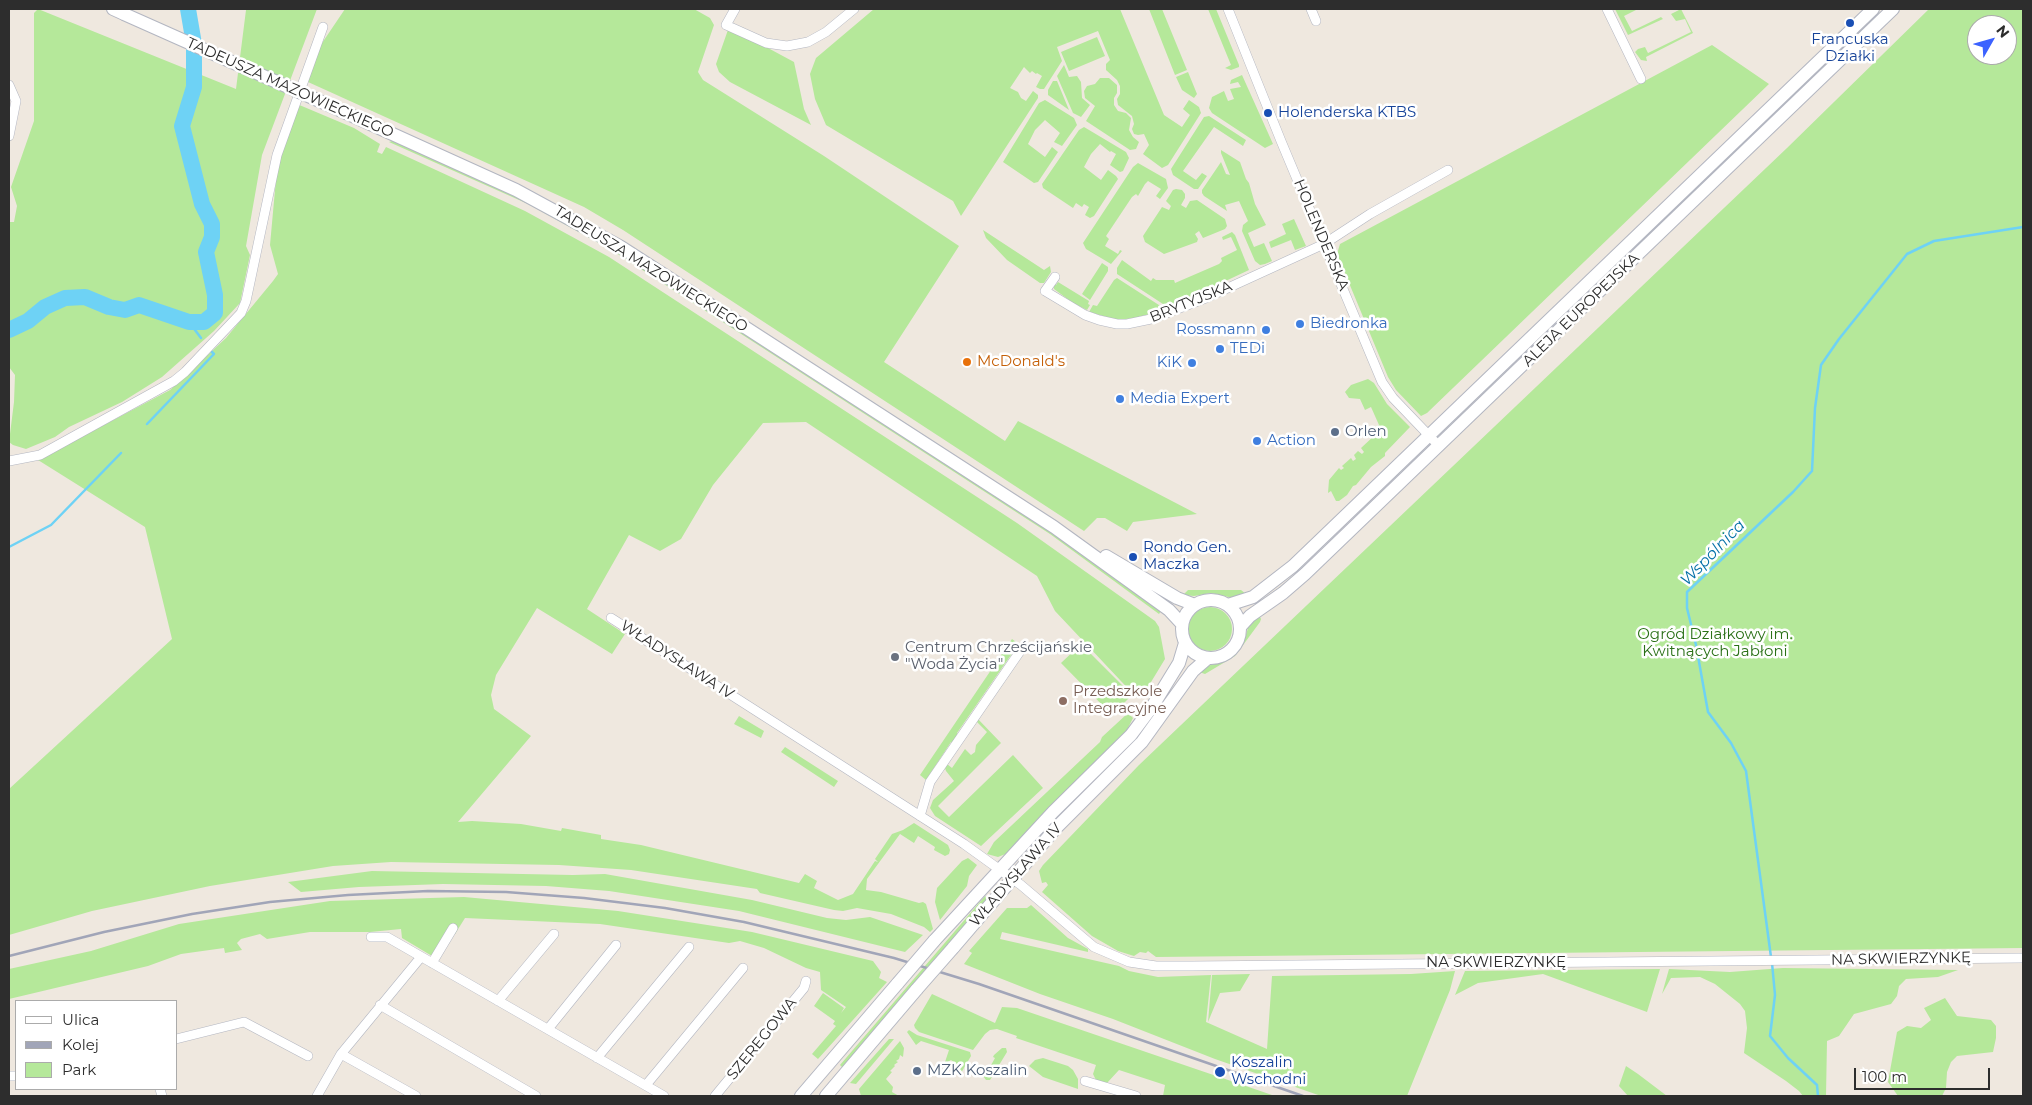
<!DOCTYPE html>
<html>
<head>
<meta charset="utf-8">
<style>
  body { margin:0 }
  #map { position:relative; width:2032px; height:1105px; overflow:hidden; background:#efe8df; font-family:Montserrat,sans-serif }
  canvas { display:block }
  .frame { position:absolute; inset:0; border:10px solid #2d2d2d; pointer-events:none }
  .legend { position:absolute; left:15px; top:1000px; width:162px; height:90px; box-sizing:border-box; background:#fff; border:1px solid #ababab; margin:0; padding:6px 9px; list-style:none; font-size:15px; color:#2d2d2d }
  .legend li { display:flex; align-items:center; gap:10px; height:25px }
  .legend b { width:25px; border:1px solid #ababab }
  .north { position:absolute; left:1967px; top:15px; width:50px; height:50px; box-sizing:border-box; background:#fff; border:1px solid #ababab; border-radius:50%; rotate:52deg; font-size:14px; font-weight:700; line-height:20px; text-align:center; color:#2d2d2d }
  .north::after { content:''; display:block; margin:auto; width:18px; height:22px; background:#3c62ff; clip-path:polygon(50% 0,100% 100%,50% 72%,0 100%) }
  .scale { position:absolute; left:1854px; top:1068px; width:136px; height:22px; box-sizing:border-box; border:2px solid #2d2d2d; border-top:0; padding-left:6px; font-size:15px; line-height:18px; white-space:nowrap; color:#2d2d2d; -webkit-text-stroke:4px #fff; paint-order:stroke }
</style>
</head>
<body>
<div id="map">
<canvas width="2032" height="1105"></canvas>
<div class="frame"></div>
<ul class="legend">
<li><b style="height:6px;background:#fff"></b>Ulica</li>
<li><b style="height:6px;background:#a1a5b8"></b>Kolej</li>
<li><b style="height:14px;background:#b5e89a"></b>Park</li>
</ul>
<div class="north">N</div>
<div class="scale">100 m</div>
</div>
<script>
const ctx = document.querySelector('canvas').getContext('2d');
ctx.lineJoin = 'round';
function fillPath(path, color) {
  ctx.fillStyle = color;
  ctx.fill(path, 'evenodd');
}
function toPath(rows) {
  const path = new Path2D();
  for (const r of rows) {
    if (r.length === 3) {
      path.moveTo(r[0] + r[2], r[1]);
      path.arc(r[0], r[1], r[2], 0, 2 * Math.PI);
      continue;
    }
    path.moveTo(r[0], r[1]);
    for (let i = 2; i < r.length; i += 2) path.lineTo(r[i], r[i + 1]);
  }
  return path;
}
function stroke(path, color, width, dash) {
  ctx.strokeStyle = color;
  ctx.lineWidth = width;
  ctx.lineCap = dash ? 'butt' : 'round';
  ctx.setLineDash(dash || []);
  ctx.stroke(path);
}
function write(font, color, halo, rows, align = 'center') {
  ctx.font = font + ' Montserrat,sans-serif';
  ctx.lineWidth = 5;
  ctx.setLineDash([]);
  ctx.textBaseline = 'middle';
  ctx.strokeStyle = halo;
  ctx.fillStyle = color;
  for (const [text, x, y, turn = 0] of rows) {
    ctx.save();
    ctx.translate(x, y);
    ctx.rotate((+turn || 0) * Math.PI / 180);
    ctx.textAlign = isNaN(turn) ? turn : align;
    if (halo) ctx.strokeText(text, 0, 0);
    ctx.fillText(text, 0, 0);
    ctx.restore();
  }
}
fillPath(toPath([
  [38,9,236,89,246,10,245,9,317,9,262,155,246,246,250,255,240,303,214,331,162,377,122,402,69,427,55,437,26,449,13,445,9,442,14,402,15,375,9,367,9,222,14,222,17,206,11,187,34,121,34,13],
  [345,9,694,9,710,18,714,25,698,72,703,80,824,156,959,246,884,362,1005,441,1018,421,1197,514,1133,522,1127,531,1105,518,1097,518,1084,531,623,230,584,207,308,82,318,49],
  [874,9,1120,9,1164,115,1182,127,1190,115,1183,109,1189,100,1199,107,1201,113,1168,165,1162,168,1143,154,1149,145,1144,134,1138,135,1134,134,1132,129,1134,124,1132,116,1118,105,1117,99,1120,94,1120,86,1117,80,1106,70,1106,64,1110,60,1098,31,1057,47,1062,61,1044,89,1040,89,1036,87,1042,76,1037,73,1036,74,1032,71,1030,73,1024,67,1010,88,1018,92,1021,98,1026,101,1033,91,1038,95,1038,98,961,216,953,201,826,125,815,99,810,74,816,58],
  [1149,9,1162,9,1187,70,1175,75],
  [1208,9,1216,9,1239,65,1239,67,1231,70,1225,68,1231,65],
  [1615,9,1638,9,1624,16,1632,31,1661,17,1663,19,1628,35],
  [1681,9,1693,33,1646,57,1647,61,1641,60,1635,52,1638,49,1645,47,1648,53,1691,32,1685,19,1676,21,1671,14],
  [1929,9,2023,9,2023,948,1156,957,1148,951,1146,953,1140,952,1134,956,1118,951,1092,936,1042,892,1048,885,1046,882,1042,883,1039,871,1043,865,1139,765,1787,148],
  [1977,25,2007,25,2007,55,1977,55],
  [729,27,794,62,804,109,811,125,730,82,719,72,716,64],
  [1097,37,1105,56,1069,71,1061,52],
  [1712,45,1769,84,1427,413,1421,416,1396,390,1388,377,1337,254,1340,244],
  [1064,65,1069,77,1077,76,1081,82,1082,98,1090,105,1081,117,1073,113,1057,76],
  [1188,72,1197,94,1194,98,1182,90,1176,77],
  [1242,75,1273,144,1265,148,1212,113,1209,108,1212,97,1224,91,1228,101,1234,99,1230,89,1241,87,1238,82,1230,84,1231,80],
  [1100,78,1109,78,1117,85,1117,93,1114,98,1114,105,1118,111,1126,113,1131,118,1129,130,1133,137,1139,142,1136,149,1130,150,1086,121,1095,106,1085,98,1084,91,1087,86,1095,84],
  [1053,81,1057,81,1069,110,1048,95,1048,90],
  [1045,100,1074,118,1077,125,1062,146,1054,142,1060,133,1045,120,1035,130,1028,144,1045,157,1052,147,1058,152,1038,182,1034,183,1003,162,1039,103],
  [297,104,354,128,380,144,377,152,382,154,386,147,525,211,609,257,1017,523,1155,621,1159,627,1165,659,1148,687,1136,697,1055,611,1037,576,806,422,763,423,713,485,681,539,660,551,629,535,587,609,625,634,612,654,537,608,496,675,491,695,494,709,531,736,458,822,472,821,521,824,561,831,562,828,601,835,601,839,641,845,799,883,805,874,817,881,814,888,838,900,853,894,875,861,878,862,875,859,892,834,903,830,914,823,948,845,950,850,949,854,945,856,934,850,935,847,918,836,914,843,900,834,867,879,866,890,881,892,919,903,923,902,926,904,933,929,930,932,924,927,891,914,857,908,843,911,834,910,760,893,757,889,631,870,559,865,391,862,333,866,210,886,92,911,9,935,9,789,172,639,145,527,38,460,170,390,226,338,273,281,278,274,270,245,278,157],
  [1209,116,1246,140,1243,146,1214,127,1183,171,1196,180,1202,173,1207,176,1198,189,1194,189,1173,175,1171,169,1204,117],
  [1084,127,1126,152,1129,158,1123,171,1120,172,1110,165,1116,154,1111,151,1110,152,1100,144,1091,154,1084,167,1101,180,1108,170,1116,176,1118,179,1094,216,1090,218,1085,215,1089,207,1084,204,1082,207,1076,203,1073,208,1043,188,1042,184,1079,130],
  [395,140,573,223,1052,531,1161,611,1159,614,1050,534,613,251,528,204,389,142],
  [1221,150,1240,162,1246,179,1249,183,1255,204,1266,225,1248,233,1254,247,1264,243,1272,261,1265,264,1260,265,1255,261,1242,231,1243,225,1248,221,1239,201,1225,205,1227,211,1204,196,1202,193,1202,190,1221,162,1226,174,1230,175,1221,153],
  [1138,163,1166,179,1168,188,1160,199,1156,196,1161,189,1148,181,1145,184,1138,196,1136,194,1132,197,1106,236,1109,239,1105,246,1118,254,1120,250,1122,251,1111,264,1086,249,1083,243,1133,167],
  [1176,189,1182,190,1185,194,1185,198,1181,205,1186,208,1190,201,1197,200,1225,219,1227,226,1225,229,1203,238,1199,231,1195,234,1198,239,1197,242,1164,254,1145,242,1143,236,1162,207,1169,210,1171,206,1166,201,1173,190],
  [1294,219,1306,246,1295,250,1291,240,1271,248,1269,242,1286,234,1282,224],
  [983,230,1044,270,1050,266,1051,272,1044,283,1040,283,1007,260,986,238],
  [1232,232,1235,235,1249,270,1166,309,1163,304,1117,274,1117,268,1122,260,1151,281,1153,278,1156,280,1174,280,1175,283,1219,264,1222,261,1221,258,1237,250,1231,237,1223,240,1222,237],
  [1102,263,1108,267,1108,271,1090,300,1082,294],
  [1117,278,1162,307,1164,310,1135,318,1117,320,1089,312,1093,305,1097,306,1114,280],
  [1058,282,1089,301,1088,304,1090,305,1087,310,1073,303,1054,289,1054,284,1056,285],
  [1368,379,1374,383,1387,404,1410,427,1385,453,1385,456,1371,467,1356,485,1353,486,1347,495,1339,501,1336,501,1331,491,1328,493,1329,480,1339,468,1341,470,1344,468,1342,466,1351,458,1353,461,1356,459,1354,455,1358,451,1362,454,1364,452,1361,448,1375,435,1373,428,1379,425,1371,407,1365,410,1360,399,1349,398,1345,392,1351,385],
  [1188,590,1241,590,1246,594,1233,598,1211,593,1194,596,1183,595],
  [1210,629,22],
  [1259,615,1261,619,1260,622,1235,656,1205,674,1199,672,1207,666,1223,662,1234,656,1243,644,1249,625],
  [1012,639,1016,642,1013,652,957,733,958,736,954,742,951,742,926,780,920,775],
  [1081,644,1132,695,1112,715,1061,663],
  [1128,713,1133,718,1124,736,1008,853,998,857,987,854,994,842,1100,742,1102,737],
  [739,716,764,731,761,738,734,724],
  [978,719,1001,743,938,806,949,817,1013,755,1043,788,981,846,935,816,930,808,933,800,954,781,946,771,945,768,947,764,952,768,965,749,971,755,975,752,976,745,987,732,977,722],
  [785,747,838,781,834,787,781,752],
  [968,858,977,865,969,876,967,886,940,920,935,902,937,888,962,861],
  [372,871,573,875,605,874,752,900,827,918,846,920,870,917,923,935,905,952,739,911,609,891,546,886,443,884,359,887,301,892,288,882],
  [985,896,988,899,843,1068,840,1065],
  [464,897,618,911,752,932,873,961,881,972,879,978,887,982,818,1059,812,1054,836,1026,833,1024,835,1021,814,1006,823,993,844,1008,841,1013,846,1007,821,990,820,972,806,968,764,948,740,941,729,943,600,924,465,918,455,934,447,930,432,956,402,938,401,929,370,932,310,932,267,939,260,934,241,939,237,943,242,950,225,953,224,948,181,954,148,966,9,999,9,969,91,951,179,924,330,901],
  [1031,905,1068,938,1088,949,1088,952,1002,932,1000,939,1119,966,1129,971,1158,977,1211,975,1206,1022,1267,1049,1272,976,1411,974,1455,971,1450,990,1407,1096,1321,1096,1215,1059,1113,1019,1040,994,964,964,972,953,969,951,1007,908,1027,908],
  [1783,968,1958,970,1938,977,1906,979,1899,986,1897,996,1891,1004,1854,1014,1839,1036,1827,1041,1826,1096,1803,1096,1799,1091,1786,1081,1744,1053,1747,1028,1745,1011,1740,1004,1715,984,1700,977,1671,978,1662,994,1669,969,1730,972],
  [1660,969,1647,1012,1543,974,1478,983,1455,995,1465,971],
  [1250,974,1240,991,1220,993,1208,1022,1212,975],
  [932,994,995,1023,1002,1007,1017,1008,1275,1096,1163,1096,1165,1085,1119,1070,1107,1083,1096,1080,1093,1074,1096,1065,1016,1038,1017,1036,997,1029,990,1030,985,1034,973,1050,919,1032,915,1028,914,1025],
  [1945,998,1957,1016,1991,1020,1996,1026,1996,1038,1993,1052,1957,1056,1951,1062,1947,1072,1946,1088,1942,1096,1898,1096,1888,1082,1897,1032,1907,1026,1921,1028,1931,1020,1924,1008],
  [909,1030,917,1035,970,1052,971,1056,961,1073,957,1074,951,1070,955,1063,951,1060,946,1063,945,1062,949,1050,921,1041,916,1045,907,1032],
  [889,1039,894,1039,856,1084,850,1083],
  [900,1041,904,1048,903,1057,900,1055,899,1059,896,1061,898,1062,894,1065,895,1066,890,1071,892,1072,886,1079,893,1087,892,1092,899,1096,861,1096,859,1089],
  [1002,1048,1006,1048,1007,1052,990,1080,986,1080,983,1076,985,1071,988,1066,990,1067,995,1058,993,1057,994,1055],
  [1043,1058,1068,1066,1073,1070,1078,1079,1078,1089,1043,1077,1029,1066,1035,1060],
  [1626,1066,1638,1074,1667,1096,1628,1096,1619,1086]
]), '#b5e89a');
stroke(toPath([
  [189,322,201,338],
  [147,424,214,354,210,350],
  [9,547,51,525,121,453],
  [1771,957,1746,771,1731,743,1708,712,1696,645,1687,608,1687,592,1793,492,1812,471,1815,408,1821,365,1839,339,1907,254,1934,241,2023,227],
  [1772,963,1775,995,1770,1036,1788,1058,1817,1085,1818,1096]
]), '#6ed2f5', 2.5);
stroke(toPath([
  [9,330,28,321,45,307,65,298,85,297,109,307,125,310,139,305,189,322,204,322,215,313,215,295,206,252,212,237,212,224,202,204,182,126,194,87,194,44,188,9]
]), '#6ed2f5', 16);
const street = toPath([
  [735,9,726,25,766,43,787,46,808,42,826,32,854,9],
  [1228,9,1281,141,1382,382,1393,398,1439,446],
  [1311,9,1316,21],
  [1607,9,1641,79],
  [9,85,16,101,9,136],
  [1055,277,1045,291,1085,315,1099,320,1117,324,1127,324,1151,319,1206,298,1324,244,1370,214,1448,170],
  [9,461,40,455,174,381,185,372,241,313,246,301,277,155,323,27],
  [611,618,964,844,1021,885,1094,947,1129,962,1156,966,1192,966,2023,958],
  [920,816,930,782,1023,647],
  [371,937,387,937,664,1096],
  [432,963,453,928],
  [498,1001,554,934],
  [380,1005,536,1096],
  [548,1029,616,945],
  [176,1039,244,1022,308,1056],
  [341,1054,416,1096],
  [597,1058,689,947],
  [9,1076,16,1076],
  [1085,1081,1136,1096],
  [646,1085,743,968],
  [160,1089,162,1096],
  [317,1096,341,1054,421,957],
  [715,1096,804,988,806,981]
]);
const secondary = toPath([
  [113,9,124,14],
  [324,103,516,190,621,247,1054,527,1169,610,1182,624],
  [1106,556,1177,598,1195,605],
  [1211,629,29],
  [1228,605,1253,597,1293,566,1873,9],
  [1240,627,1250,616,1283,593,1305,574,1893,9],
  [934,941,1053,812,1131,735,1152,707,1179,663,1185,643],
  [953,948,1056,828,1142,742,1193,671,1208,658],
  [801,1096,898,983],
  [826,1096,917,989]
]);
stroke(street, '#b3b6c1', 10);
stroke(secondary, '#b3b6c1', 14);
stroke(street, '#fff', 9);
stroke(secondary, '#fff', 12);
stroke(toPath([
  [9,956,104,932,192,914,270,902,348,895,428,891,506,892,584,898,665,908,744,922,894,958,979,984,1303,1096]
]), '#a1a5b8', 2.5);
const secondaryBridge = toPath([
  [124,14,324,103],
  [898,983,934,941],
  [917,989,953,948]
]);
stroke(secondaryBridge, '#b3b6c1', 14, []);
stroke(secondaryBridge, '#fff', 12);
for (const [x, y, r, color] of [
  [1850,23,5,"#1a4fb4"],
  [1268,113,5,"#1a4fb4"],
  [1300,324,5,"#3f7fe0"],
  [1266,330,5,"#3f7fe0"],
  [1220,349,5,"#3f7fe0"],
  [967,362,5,"#e8710a"],
  [1192,363,5,"#3f7fe0"],
  [1120,399,5,"#3f7fe0"],
  [1335,432,5,"#5c6f8a"],
  [1257,441,5,"#3f7fe0"],
  [1133,557,5,"#1a4fb4"],
  [895,657,5,"#6b7280"],
  [1063,701,5,"#8d6e63"],
  [917,1071,5,"#5c6f8a"],
  [1220,1072,6,"#1a4fb4"]
]) {
  const dot = new Path2D();
  dot.arc(x, y, r, 0, 2 * Math.PI);
  ctx.fillStyle = color;
  ctx.fill(dot);
  stroke(dot, '#fff', 2);
}
write('15px', '#164399', '#fff', [
  ["Francuska",1850,40,"center"],
  ["Działki",1850,57,"center"],
  ["Holenderska KTBS",1278,113],
  ["Rondo Gen.",1143,548],
  ["Maczka",1143,565],
  ["Koszalin",1231,1063],
  ["Wschodni",1231,1080]
], 'left');
write('15px', '#2d2d2d', '#fff', [
  ["TADEUSZA MAZOWIECKIEGO",290,88,24],
  ["HOLENDERSKA",1321,235,67],
  ["TADEUSZA MAZOWIECKIEGO",651,269,32],
  ["BRYTYJSKA",1191,302,-22],
  ["ALEJA EUROPEJSKA",1581,310,-44],
  ["WŁADYSŁAWA IV",677,660,33],
  ["WŁADYSŁAWA IV",1016,875,-49],
  ["NA SKWIERZYNKĘ",1901,959,-1],
  ["NA SKWIERZYNKĘ",1496,963],
  ["SZEREGOWA",762,1039,-51]
]);
write('15px', '#366cbe', '#fff', [
  ["Biedronka",1310,324],
  ["Rossmann",1256,330,"right"],
  ["TEDi",1230,349],
  ["KiK",1182,363,"right"],
  ["Media Expert",1130,399],
  ["Action",1267,441]
], 'left');
write('15px', '#c56008', '#fff', [
  ["McDonald's",977,362]
], 'left');
write('15px', '#4e5e75', '#fff', [
  ["Orlen",1345,432],
  ["MZK Koszalin",927,1071]
], 'left');
write('15px', '#2a7017', '#fff', [
  ["Ogród Działkowy im.",1715,635],
  ["Kwitnących Jabłoni",1715,652]
]);
write('15px', '#5b616d', '#fff', [
  ["Centrum Chrześcijańskie",905,648],
  ["\"Woda Życia\"",905,665]
], 'left');
write('15px', '#785e54', '#fff', [
  ["Przedszkole",1073,692],
  ["Integracyjne",1073,709]
], 'left');
write('italic 16px', '#0671a8', '#fff', [
  ["Wspólnica",1713,553,-46]
]);
</script>
</body>
</html>
